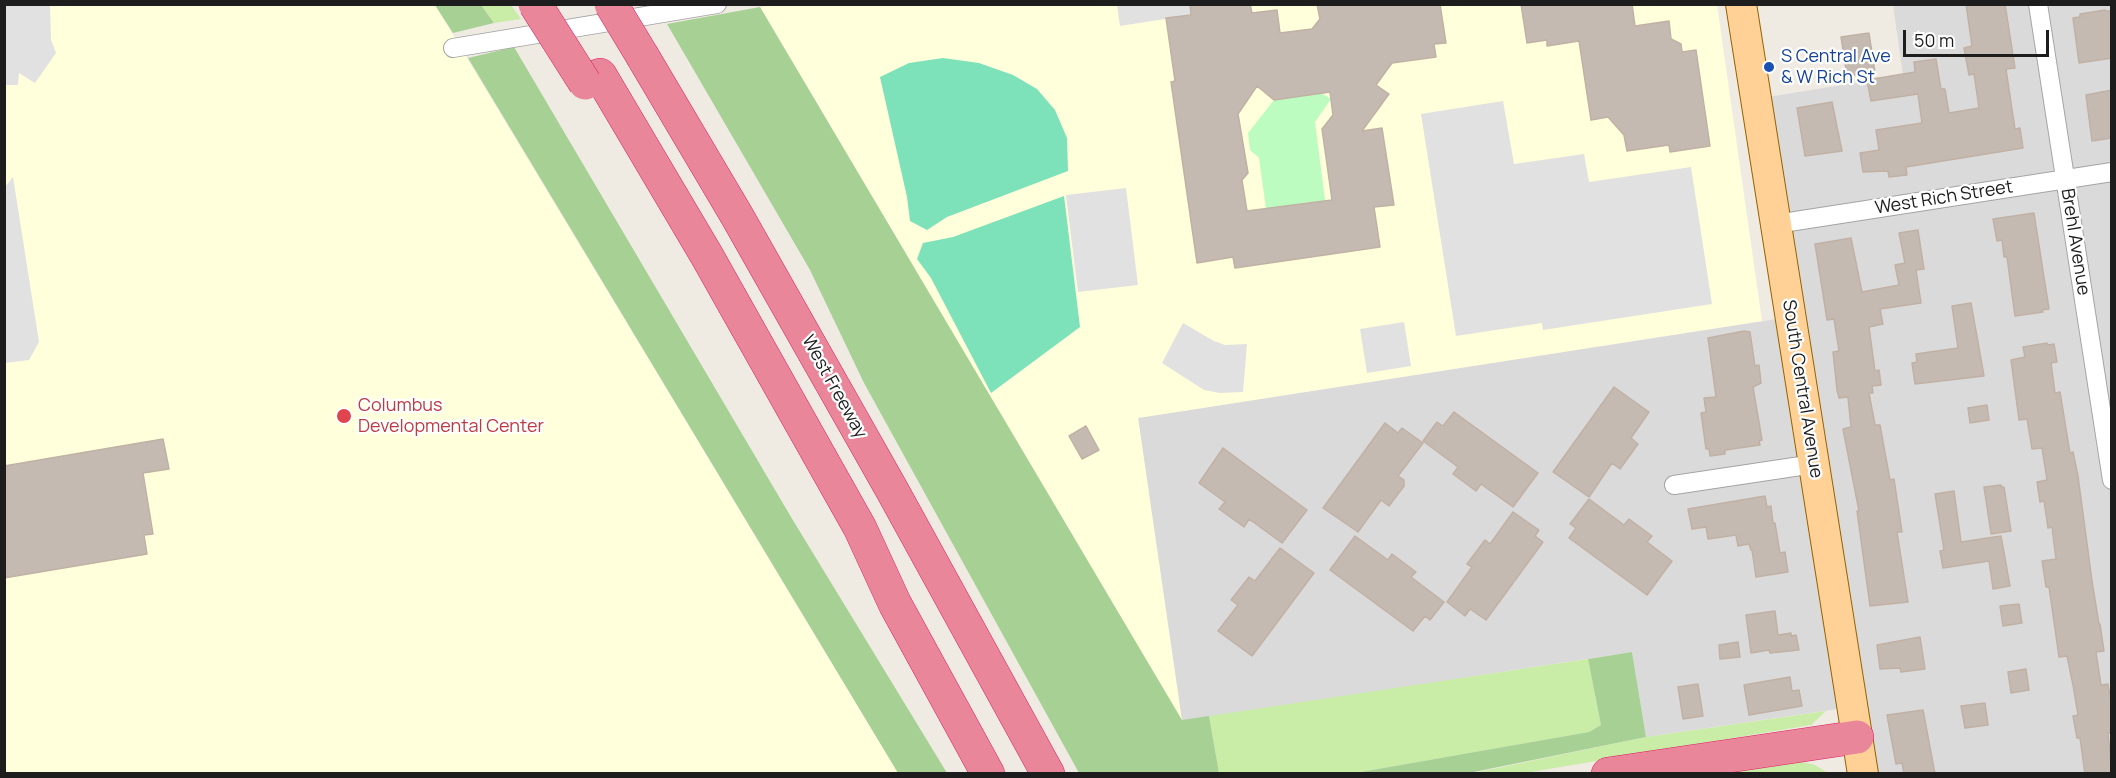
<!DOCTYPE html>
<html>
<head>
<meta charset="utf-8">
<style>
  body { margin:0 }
  #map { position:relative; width:2116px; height:778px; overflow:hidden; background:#efebe3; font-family:Manrope,sans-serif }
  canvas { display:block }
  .frame { position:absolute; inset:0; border:6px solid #1d1d1d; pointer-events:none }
  .scale { position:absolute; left:1903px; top:30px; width:146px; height:27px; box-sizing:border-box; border:3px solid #1d1d1d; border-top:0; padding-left:8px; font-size:18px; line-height:21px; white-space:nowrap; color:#1d1d1d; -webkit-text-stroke:4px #fff; paint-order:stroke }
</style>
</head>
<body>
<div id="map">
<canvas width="2116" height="778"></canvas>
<div class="frame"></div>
<div class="scale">50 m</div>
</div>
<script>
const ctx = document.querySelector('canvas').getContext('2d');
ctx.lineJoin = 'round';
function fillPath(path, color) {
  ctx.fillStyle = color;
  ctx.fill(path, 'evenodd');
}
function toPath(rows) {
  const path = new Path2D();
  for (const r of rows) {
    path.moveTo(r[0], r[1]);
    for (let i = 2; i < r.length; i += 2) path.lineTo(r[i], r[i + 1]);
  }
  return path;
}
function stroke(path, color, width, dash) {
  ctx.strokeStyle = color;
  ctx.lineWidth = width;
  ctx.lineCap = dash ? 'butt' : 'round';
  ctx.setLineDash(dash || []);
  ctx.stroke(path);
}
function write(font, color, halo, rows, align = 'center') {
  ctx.font = font + ' Manrope,sans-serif';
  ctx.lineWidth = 4.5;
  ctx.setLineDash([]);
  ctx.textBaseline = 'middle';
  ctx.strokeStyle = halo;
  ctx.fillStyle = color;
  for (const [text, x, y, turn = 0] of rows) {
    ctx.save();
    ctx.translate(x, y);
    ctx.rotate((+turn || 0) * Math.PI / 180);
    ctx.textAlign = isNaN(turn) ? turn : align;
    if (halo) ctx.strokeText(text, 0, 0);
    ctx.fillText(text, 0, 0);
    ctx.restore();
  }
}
fillPath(toPath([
  [1893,5,2111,5,2111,773,1863,773,1851,707,1646,737,1632,652,1182,721,1138,418,1790,317,1756,99,1903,75]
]), '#dbdada');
fillPath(toPath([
  [5,4,435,5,898,773,5,774],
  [778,4,1717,5,1762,321,1138,418,1182,721,760,7]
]), '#ffffdb');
fillPath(toPath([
  [481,5,511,5,521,19,494,23],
  [1588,659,1601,725,1589,732,1355,773,1219,774,1209,716],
  [1826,711,1811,725,1525,773,1469,774,1646,737],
  [1795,760,1815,765,1828,773,1712,774]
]), '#c9eca6');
fillPath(toPath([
  [435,5,481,5,494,23,453,33],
  [760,7,1182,720,1209,716,1219,773,1079,773,864,383,810,270,667,24],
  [514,47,791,517,947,773,898,773,468,58],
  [1632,652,1646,737,1469,773,1355,773,1589,732,1601,725,1588,659]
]), '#a7d095');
fillPath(toPath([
  [1321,93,1331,99,1315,122,1326,208,1266,209,1259,158,1250,150,1248,133,1274,100]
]), '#bdfcc1');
fillPath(toPath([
  [943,58,979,63,1013,75,1037,89,1055,110,1067,138,1068,171,947,217,927,230,910,221,907,197,880,77,909,63],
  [1064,196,1080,327,991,393,931,278,917,259,923,243,953,237]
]), '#7de2b9');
fillPath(toPath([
  [4,5,50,5,51,40,56,53,35,83,19,73,18,85,5,85],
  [1117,5,1190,5,1191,15,1120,26],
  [1503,101,1514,164,1584,154,1589,182,1691,167,1712,304,1543,330,1542,323,1456,336,1421,114],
  [13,177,39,342,29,360,5,363,4,188],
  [1126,188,1138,285,1078,292,1066,195],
  [1404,322,1411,366,1367,373,1360,329],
  [1183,323,1214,341,1225,345,1247,344,1243,392,1220,393,1204,390,1162,363]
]), '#e1e1e1');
const building = toPath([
  [1190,4,1250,4,1252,13,1277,10,1280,33,1312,29,1320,19,1317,4,1440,4,1446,43,1434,44,1436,57,1392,63,1376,85,1389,94,1362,131,1382,128,1394,205,1374,207,1380,247,1235,268,1233,257,1197,263,1171,82,1175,81,1166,18,1191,15,1190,4],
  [1257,86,1274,100,1330,92,1333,115,1322,129,1332,200,1247,211,1242,180,1248,173,1238,114,1257,86],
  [1521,4,1632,4,1635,26,1669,21,1671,39,1681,44,1682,52,1696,50,1710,146,1670,152,1669,145,1627,151,1624,135,1608,117,1591,120,1579,41,1547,46,1547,40,1527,43,1521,4],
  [1966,4,2005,4,2015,68,2006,69,2015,129,2020,128,2023,148,1906,167,1907,175,1889,177,1888,171,1863,172,1860,153,1879,150,1876,130,1922,123,1918,94,1871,101,1867,80,1915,72,1914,62,1936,59,1941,89,1945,89,1949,113,1979,108,1974,74,1969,75,1964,48,1972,46,1966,4],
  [2105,10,2106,11,2112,11,2112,58,2079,63,2073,18,2080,17,2080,14,2105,10],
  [1869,33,1875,72,1847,76,1841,37,1869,33],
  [2112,90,2112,138,2092,141,2086,95,2112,90],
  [1832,102,1842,151,1805,156,1797,108,1832,102],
  [2034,213,2049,309,2042,310,2043,312,2015,316,2007,257,2004,257,2002,240,1997,241,1993,219,2034,213],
  [1918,230,1924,269,1916,270,1921,303,1880,309,1883,324,1869,327,1875,371,1879,370,1881,385,1872,386,1873,393,1869,393,1875,425,1880,425,1890,480,1894,479,1902,532,1897,532,1908,602,1870,606,1857,511,1859,511,1843,429,1851,427,1848,397,1839,398,1837,390,1833,352,1839,351,1834,319,1827,320,1815,244,1851,238,1862,292,1899,285,1895,265,1905,263,1899,233,1918,230],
  [1971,303,1984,376,1915,384,1912,363,1917,362,1916,354,1958,348,1952,306,1971,303],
  [1744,331,1750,332,1755,366,1759,365,1761,383,1753,387,1762,440,1759,441,1760,445,1725,450,1725,454,1710,456,1709,449,1706,449,1701,413,1706,412,1704,398,1716,397,1708,338,1744,331],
  [2047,343,2048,345,2054,344,2057,362,2051,363,2055,393,2060,392,2070,453,2073,452,2078,476,2092,581,2099,624,2100,624,2104,651,2096,652,2101,685,2108,684,2112,709,2112,733,2108,733,2112,774,2085,774,2080,738,2077,738,2073,716,2078,715,2073,685,2067,656,2059,657,2049,587,2046,587,2042,561,2056,559,2052,527,2048,528,2044,501,2040,502,2037,482,2047,480,2042,448,2032,449,2027,419,2019,420,2011,360,2025,357,2023,347,2047,343],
  [1614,387,1649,412,1631,438,1638,444,1620,469,1612,463,1589,497,1553,472,1614,387],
  [1987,405,1989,420,1970,423,1968,408,1987,405],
  [1454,412,1538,473,1513,507,1481,484,1476,491,1453,474,1458,467,1423,441,1437,422,1443,426,1454,412],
  [1385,423,1398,433,1402,428,1423,443,1398,476,1404,480,1404,486,1389,506,1381,500,1358,532,1323,508,1385,423],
  [1086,426,1099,450,1082,459,1069,436,1086,426],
  [163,439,169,469,143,473,153,534,144,535,147,554,4,578,4,466,163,439],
  [1223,448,1307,510,1282,543,1249,519,1244,527,1219,509,1225,502,1199,483,1223,448],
  [2001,485,2001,487,2004,487,2011,531,1991,534,1984,487,2001,485],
  [1954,491,1961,542,2001,536,2010,586,1993,589,1989,561,1943,568,1940,551,1944,550,1935,494,1954,491],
  [1765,496,1767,507,1771,506,1773,523,1775,523,1780,553,1785,552,1788,572,1756,577,1752,550,1751,550,1749,544,1738,546,1736,535,1708,539,1706,527,1692,529,1688,509,1765,496],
  [1589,499,1624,525,1629,519,1652,536,1647,542,1672,561,1647,595,1569,538,1576,528,1570,524,1589,499],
  [1513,512,1539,530,1535,536,1543,542,1486,620,1470,609,1465,616,1447,602,1472,567,1467,564,1485,540,1490,544,1513,512],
  [1355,536,1388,560,1392,554,1416,572,1411,577,1444,602,1430,620,1425,616,1413,631,1330,570,1355,536],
  [1280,548,1314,573,1252,656,1218,631,1238,605,1231,600,1249,577,1255,581,1280,548],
  [2019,604,2022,623,2003,626,2000,606,2019,604],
  [1775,611,1778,635,1791,633,1791,636,1796,635,1799,650,1770,653,1769,650,1751,653,1746,615,1775,611],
  [1920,637,1925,669,1901,672,1900,668,1880,669,1877,645,1920,637],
  [1738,642,1740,657,1720,659,1719,645,1738,642],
  [2026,669,2029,690,2011,693,2008,672,2026,669],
  [1790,677,1792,691,1799,690,1802,706,1749,715,1744,685,1790,677],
  [1698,684,1703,716,1683,719,1678,687,1698,684],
  [1985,703,1988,725,1965,728,1961,706,1985,703],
  [1923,710,1935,774,1904,774,1902,763,1896,764,1887,715,1923,710]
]);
fillPath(building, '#c4bab2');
stroke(building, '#c1b1a4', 1.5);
const minor = toPath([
  [2038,4,2112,480],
  [453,48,717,4],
  [1776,224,2112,172],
  [1674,485,1814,464]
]);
const primary = toPath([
  [1741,4,1863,774]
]);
const motorway = toPath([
  [643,57,737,216,892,490,1048,774],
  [600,75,707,256,860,528,895,604,988,774],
  [1608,774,1857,737]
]);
stroke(minor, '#a4a4a4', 20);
stroke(primary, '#966300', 32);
stroke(motorway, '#e01c62', 34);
stroke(minor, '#fff', 18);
stroke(primary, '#ffd197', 30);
stroke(motorway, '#ea869a', 33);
const motorwayBridge = toPath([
  [535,4,585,83],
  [611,4,643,57]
]);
stroke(motorwayBridge, '#e01c62', 34, []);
stroke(motorwayBridge, '#ea869a', 33);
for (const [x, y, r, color] of [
  [1769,67,6,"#1a4fb4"],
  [344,416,8,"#e0444e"]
]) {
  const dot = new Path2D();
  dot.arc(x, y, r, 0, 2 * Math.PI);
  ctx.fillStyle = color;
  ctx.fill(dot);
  stroke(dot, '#fff', 2);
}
write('18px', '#164399', '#fff', [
  ["S Central Ave",1781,57],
  ["& W Rich St",1781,78]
], 'left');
write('18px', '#1d1d1d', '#fff', [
  ["West Rich Street",1944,198,-9],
  ["Brehl Avenue",2075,242,81],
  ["West Freeway",834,387,61],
  ["South Central Avenue",1802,389,81]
]);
write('18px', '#be3a42', '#fff', [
  ["Columbus",358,406],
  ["Developmental Center",358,427]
], 'left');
</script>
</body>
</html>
